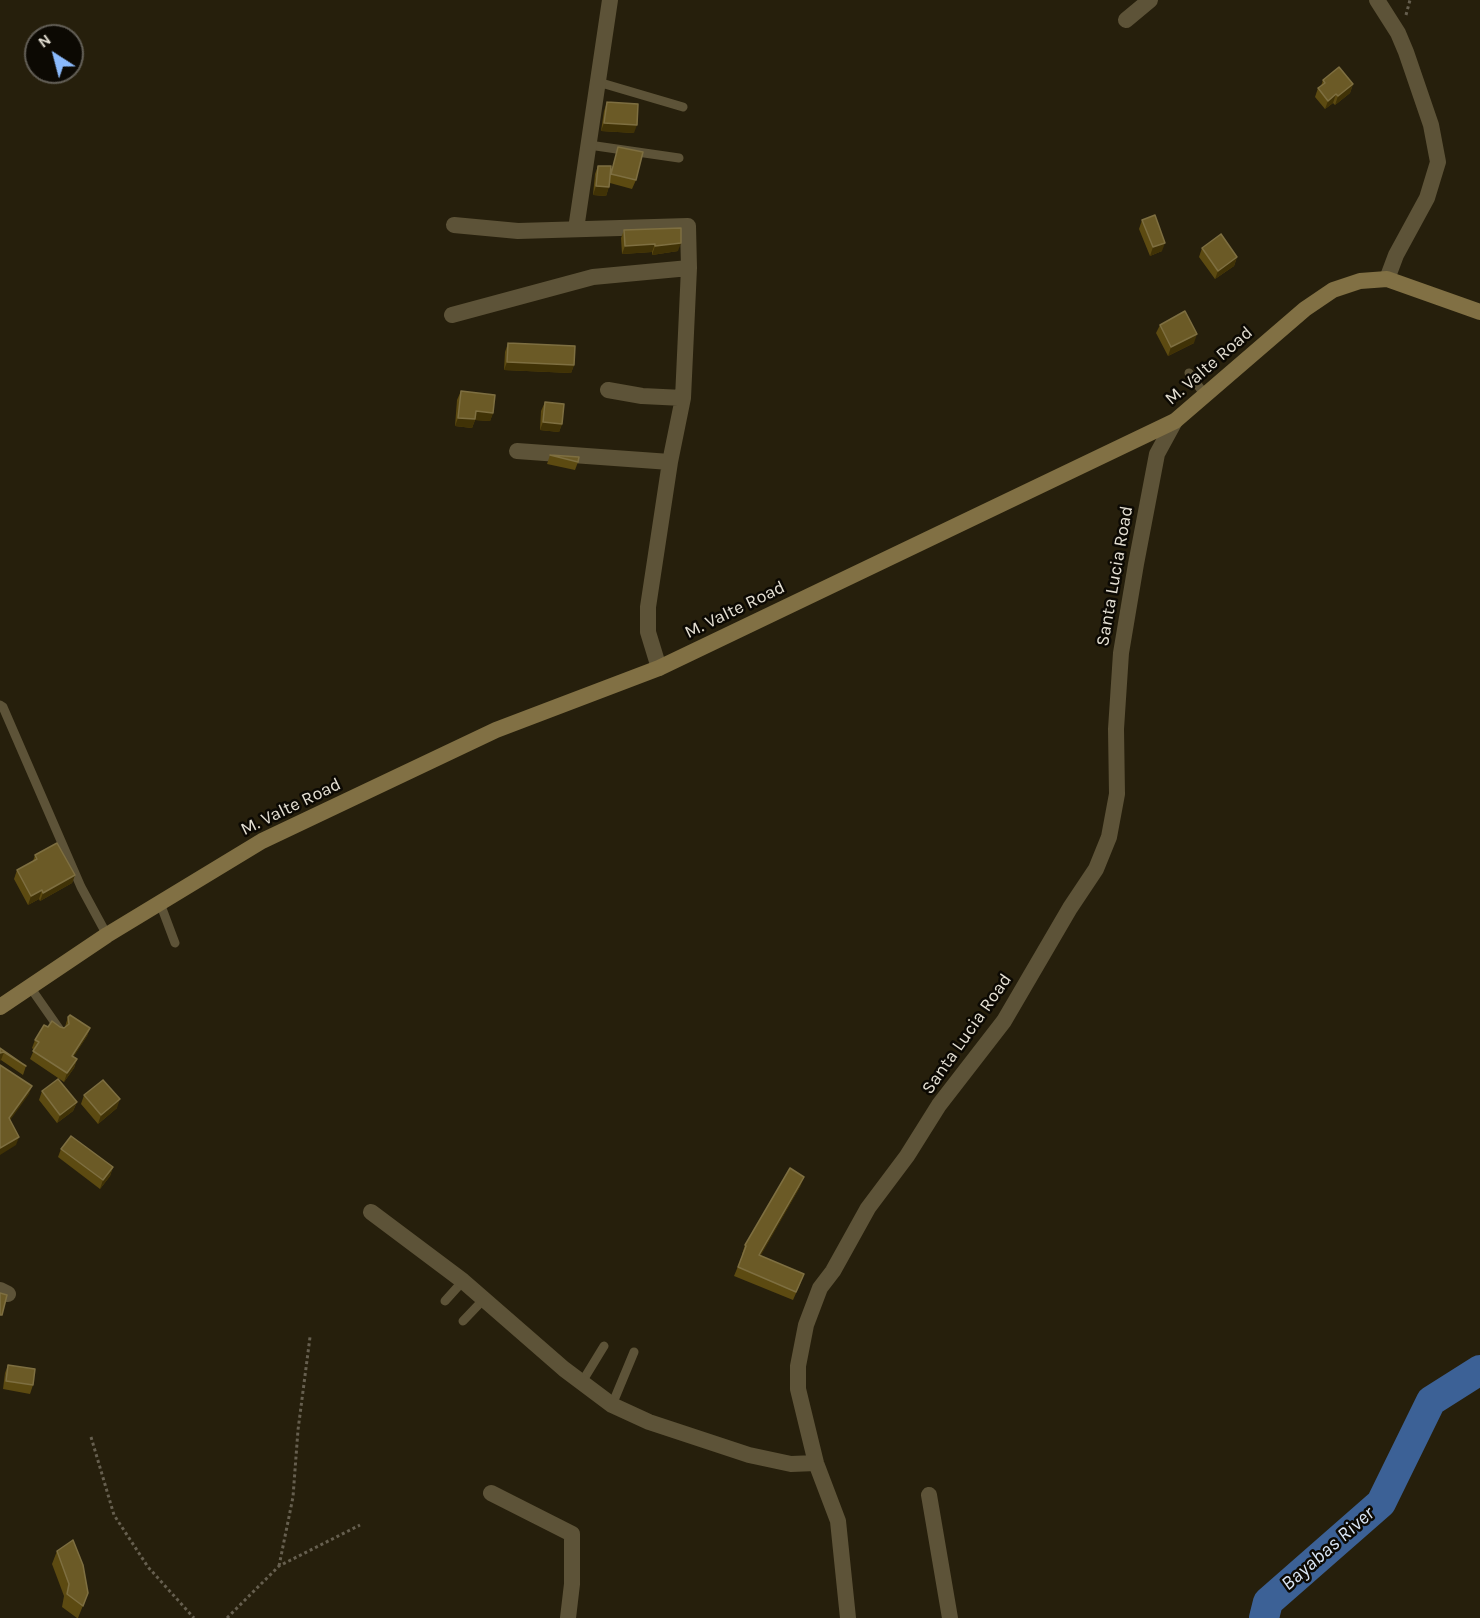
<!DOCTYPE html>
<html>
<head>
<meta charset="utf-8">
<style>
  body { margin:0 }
  #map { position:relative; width:1480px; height:1618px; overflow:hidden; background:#261f0c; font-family:Karla,sans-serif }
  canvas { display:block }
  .north { position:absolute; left:24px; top:24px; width:60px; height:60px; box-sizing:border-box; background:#0c0903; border:2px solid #635f57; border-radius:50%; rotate:324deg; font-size:16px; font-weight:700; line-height:24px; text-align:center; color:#e5e0d4 }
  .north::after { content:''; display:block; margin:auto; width:21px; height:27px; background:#8bbafc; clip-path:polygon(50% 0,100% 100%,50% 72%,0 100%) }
</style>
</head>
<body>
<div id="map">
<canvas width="1480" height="1618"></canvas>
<div class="north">N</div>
</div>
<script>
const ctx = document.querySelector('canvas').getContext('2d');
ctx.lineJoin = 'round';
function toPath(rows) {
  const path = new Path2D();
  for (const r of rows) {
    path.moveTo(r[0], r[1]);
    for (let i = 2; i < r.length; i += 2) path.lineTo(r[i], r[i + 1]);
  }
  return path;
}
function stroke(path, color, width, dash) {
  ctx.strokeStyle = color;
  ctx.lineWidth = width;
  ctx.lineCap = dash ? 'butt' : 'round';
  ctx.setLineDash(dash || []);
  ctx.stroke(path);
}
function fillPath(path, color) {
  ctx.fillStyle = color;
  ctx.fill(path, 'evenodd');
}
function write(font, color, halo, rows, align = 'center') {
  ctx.font = font + ' Karla,sans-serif';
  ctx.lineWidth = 5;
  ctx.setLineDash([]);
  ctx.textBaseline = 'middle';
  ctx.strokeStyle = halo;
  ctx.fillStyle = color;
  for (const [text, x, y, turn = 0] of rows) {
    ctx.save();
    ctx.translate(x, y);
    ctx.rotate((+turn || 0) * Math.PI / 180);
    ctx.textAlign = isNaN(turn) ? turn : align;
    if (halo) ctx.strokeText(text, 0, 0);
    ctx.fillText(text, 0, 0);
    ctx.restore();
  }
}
stroke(toPath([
  [1264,1618,1268,1602,1381,1503,1431,1401,1480,1370]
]), '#3c6196', 30);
stroke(toPath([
  [1406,15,1410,0],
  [91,1437,114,1515,148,1567,194,1618],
  [279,1566,293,1497,298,1430,310,1337],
  [227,1618,279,1566,360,1525]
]), '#665f4f', 3, [3, 3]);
stroke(toPath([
  [598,82,683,107],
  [589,145,679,158],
  [1189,373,1205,395],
  [0,705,3,707,81,887,107,935],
  [160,903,175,943],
  [30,987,60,1030],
  [445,1301,463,1281],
  [463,1321,484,1299],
  [582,1382,604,1346],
  [612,1405,634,1352]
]), '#5d5338', 9);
stroke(toPath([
  [1377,0,1398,33,1406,52,1431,125,1438,162,1427,198,1396,255,1387,279],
  [1126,20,1150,0],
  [454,225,518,231,688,226,689,268],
  [576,229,610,0],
  [452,315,593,277,689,268,683,398,670,462,648,607,648,632,659,668],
  [608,390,642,396,683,398],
  [517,451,670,462],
  [371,1212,463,1281,564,1369,612,1405,649,1422,749,1455,791,1464,816,1463],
  [0,1290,8,1294],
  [491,1493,572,1534,572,1584,568,1618],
  [929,1495,950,1618],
  [848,1618,838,1521,816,1463,798,1389,798,1366,806,1325,820,1288,833,1271,868,1208,907,1156,939,1105,1004,1021,1070,908,1096,869,1109,837,1117,794,1116,729,1121,653,1136,564,1157,454,1175,421]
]), '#5d5338', 16);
stroke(toPath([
  [0,1007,107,935,262,841,496,730,659,668,1175,421,1305,309,1333,290,1360,281,1387,279,1480,312]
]), '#817044', 16);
fillPath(toPath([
  [1323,80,1353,84,1350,93,1335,105,1333,103,1325,109,1315,97,1318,88,1321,86],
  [607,102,634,133,601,131,604,111],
  [618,147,636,180,632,189,610,183,606,196,593,195,595,174,598,166,611,173],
  [1142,220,1162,251,1150,256,1139,229],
  [624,230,678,251,652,255,652,252,622,254,621,238],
  [1202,248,1237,257,1234,266,1215,279,1199,257],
  [1160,325,1194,343,1168,356,1156,333],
  [508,343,574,365,571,373,504,370,505,352],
  [461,391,493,413,490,421,475,420,472,428,455,426,457,400],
  [545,402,562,424,559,432,540,430,541,411],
  [550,455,578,462,575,470,547,464],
  [35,855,75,875,72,883,40,901,39,899,28,905,14,879,17,870,33,861],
  [68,1017,90,1028,87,1036,73,1057,77,1059,74,1068,64,1082,30,1059,34,1050,32,1048,35,1040,48,1027,64,1028,65,1027],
  [0,1048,26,1066,23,1075,1,1060],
  [42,1091,77,1102,73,1111,57,1123,39,1100],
  [84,1095,117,1108,98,1124,81,1104],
  [61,1149,113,1167,110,1176,100,1189,58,1157],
  [801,1185,760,1256,801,1282,793,1300,734,1276,743,1254,742,1254,745,1245],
  [8,1365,33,1385,30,1394,3,1389,5,1373],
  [57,1551,88,1593,78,1618,77,1618,62,1607,64,1596,52,1564]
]), '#5c4a11');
fillPath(toPath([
  [1353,84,1350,93,1335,105,1338,96],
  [1336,94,1333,103,1325,109,1328,101],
  [604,123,637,125,634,133,601,131],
  [596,186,609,187,606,196,593,195],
  [681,243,678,251,652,255,655,246],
  [1165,243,1162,251,1150,256,1153,247],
  [655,244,652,252,622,254,625,246],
  [1237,257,1234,266,1215,279,1218,271],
  [1197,334,1194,343,1168,356,1171,347],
  [507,362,574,365,571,373,504,370],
  [476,411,493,413,490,421,475,420,472,428,455,426,458,418],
  [543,422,562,424,559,432,540,430],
  [75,875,72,883,40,901,43,893],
  [42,890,39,899,28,905,31,896],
  [90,1028,87,1036,69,1064,72,1056],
  [4,1052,1,1060,0,1061,0,1053],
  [77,1059,74,1068,64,1082,67,1073],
  [32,1086,29,1094,6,1126,9,1118],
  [120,1099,117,1108,98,1124,101,1115],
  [77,1102,73,1111,57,1123,60,1115],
  [19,1137,16,1145,0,1155,0,1148],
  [113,1167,110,1176,100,1189,103,1180],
  [804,1177,801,1185,756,1264,759,1255]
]), '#403206');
const building = toPath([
  [1339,67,1353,84,1338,96,1336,94,1328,101,1318,88,1325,83,1323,80,1339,67],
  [607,102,638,104,637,125,604,123,607,102],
  [618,147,643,152,636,180,611,174,618,147],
  [598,166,611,166,609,187,596,186,598,166],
  [1155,215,1165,243,1153,247,1142,220,1155,215],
  [681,228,681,243,655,246,655,244,625,246,624,230,681,228],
  [1221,234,1237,257,1218,271,1202,248,1221,234],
  [1185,311,1197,334,1171,347,1160,325,1185,311],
  [508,343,575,346,574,365,507,362,508,343],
  [461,391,495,395,493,413,476,411,475,419,458,418,461,391],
  [545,402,564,404,562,424,543,422,545,402],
  [550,455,579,457,578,462,550,455],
  [57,843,75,875,43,893,42,890,31,896,17,870,37,859,35,855,57,843],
  [70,1015,90,1028,72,1056,77,1059,67,1073,33,1051,39,1042,35,1040,44,1025,48,1027,52,1021,60,1027,64,1028,69,1024,68,1017,70,1015],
  [0,1048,26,1066,4,1052,0,1053,0,1048],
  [0,1065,32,1086,9,1118,19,1137,0,1148,0,1065],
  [58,1079,77,1102,60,1115,42,1091,58,1079],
  [103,1080,120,1099,101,1115,84,1095,103,1080],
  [71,1136,113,1167,103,1180,61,1149,71,1136],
  [790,1168,804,1177,759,1255,804,1274,796,1292,738,1267,746,1246,745,1245,790,1168],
  [0,1293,7,1295,2,1315,0,1315,0,1293],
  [8,1365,35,1369,33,1385,6,1381,8,1365],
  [73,1540,83,1565,88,1593,83,1606,67,1594,69,1584,57,1551,73,1540]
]);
fillPath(building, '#6b5a26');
stroke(building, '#7e6f41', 1.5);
write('18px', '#e5e0d4', '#0c0903', [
  ["M. Valte Road",1209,366,-41],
  ["Santa Lucia Road",1115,576,-80],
  ["M. Valte Road",735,610,-26],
  ["M. Valte Road",291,807,-26],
  ["Santa Lucia Road",967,1034,-55]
]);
write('italic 20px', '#dae6f6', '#0c0903', [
  ["Bayabas River",1328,1549,-41]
]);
</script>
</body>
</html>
